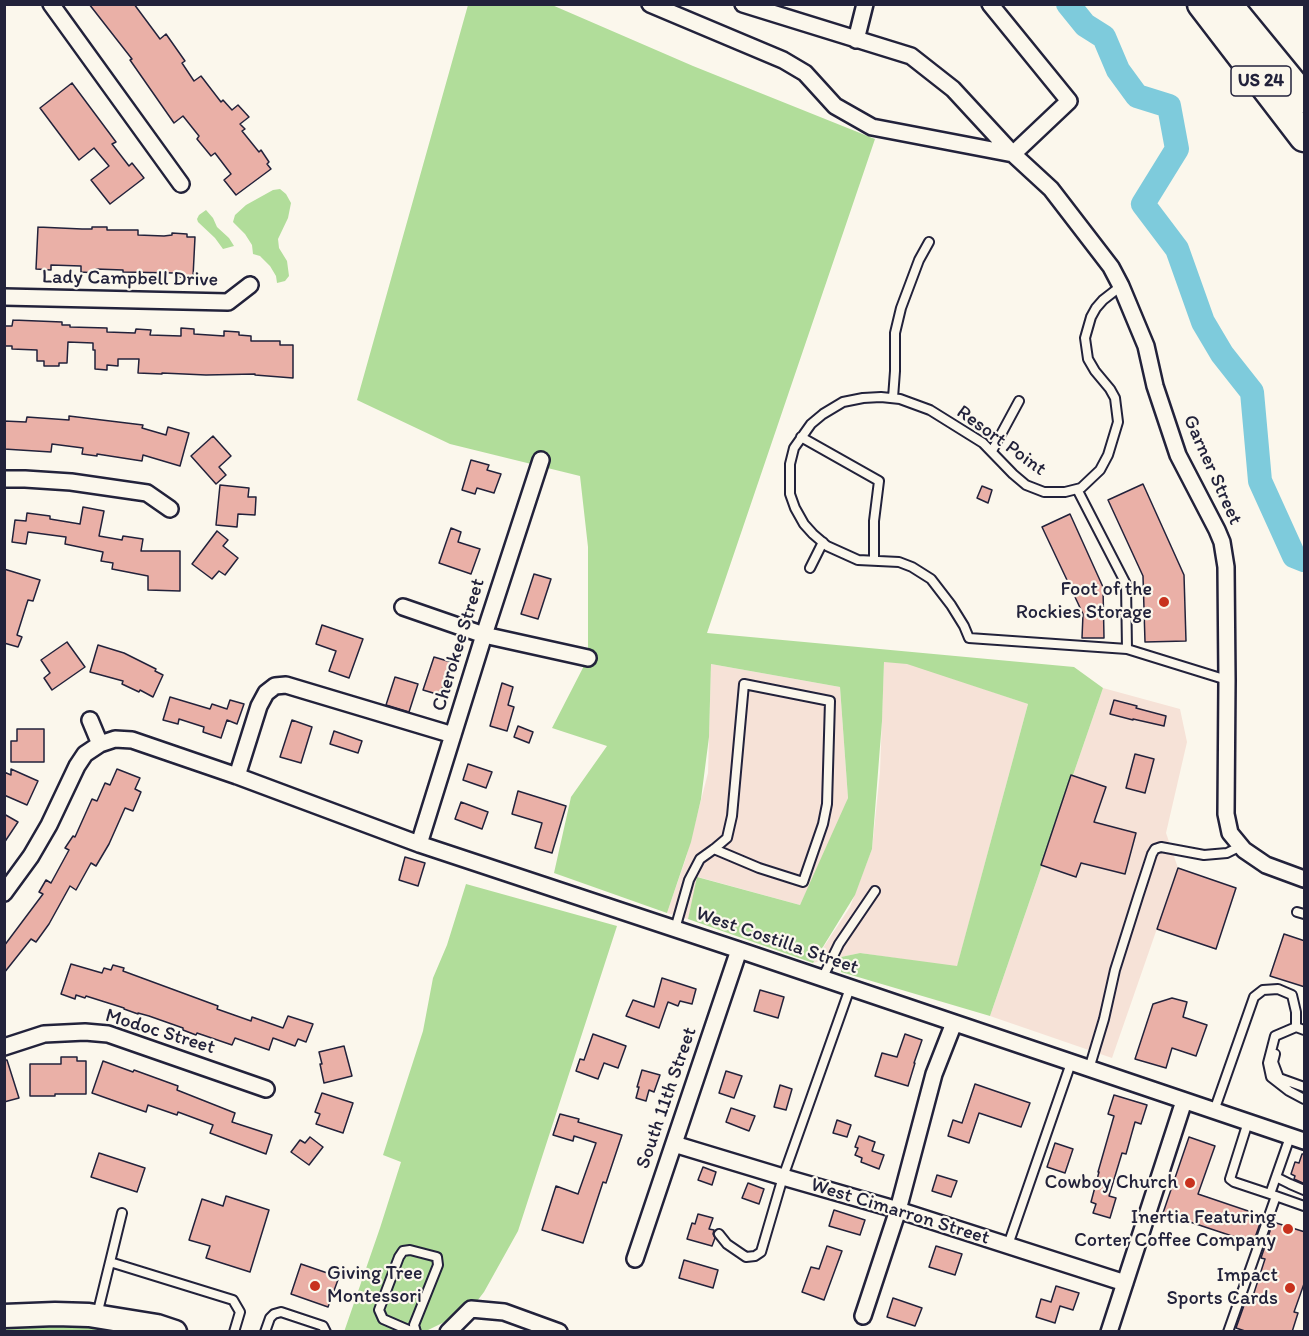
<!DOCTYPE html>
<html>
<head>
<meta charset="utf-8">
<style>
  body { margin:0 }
  #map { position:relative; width:1309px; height:1336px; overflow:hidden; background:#fbf7ec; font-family:Itim,sans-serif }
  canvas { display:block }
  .frame { position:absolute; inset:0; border:6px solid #22223b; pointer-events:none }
</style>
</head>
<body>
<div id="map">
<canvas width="1309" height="1336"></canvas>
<div class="frame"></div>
</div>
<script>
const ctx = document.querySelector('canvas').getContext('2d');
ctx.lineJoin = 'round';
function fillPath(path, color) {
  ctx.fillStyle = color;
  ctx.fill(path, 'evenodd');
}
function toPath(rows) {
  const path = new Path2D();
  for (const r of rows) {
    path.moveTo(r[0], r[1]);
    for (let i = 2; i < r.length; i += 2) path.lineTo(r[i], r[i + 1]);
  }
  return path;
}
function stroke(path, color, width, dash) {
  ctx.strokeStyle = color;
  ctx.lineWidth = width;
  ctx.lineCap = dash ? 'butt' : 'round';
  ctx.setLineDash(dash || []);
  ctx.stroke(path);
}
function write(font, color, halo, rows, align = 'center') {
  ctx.font = font + ' Itim,sans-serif';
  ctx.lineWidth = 4.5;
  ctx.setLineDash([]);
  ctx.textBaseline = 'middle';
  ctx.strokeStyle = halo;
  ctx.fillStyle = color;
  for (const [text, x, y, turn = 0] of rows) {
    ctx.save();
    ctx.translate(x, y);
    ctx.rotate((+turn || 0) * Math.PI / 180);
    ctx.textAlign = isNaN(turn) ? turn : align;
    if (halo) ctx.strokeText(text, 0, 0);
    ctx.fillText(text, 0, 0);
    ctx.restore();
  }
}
fillPath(toPath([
  [884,661,907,663,1028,704,957,967,860,953,813,963,850,907,872,849,880,772],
  [711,664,840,687,848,798,839,827,800,905,698,877,688,919,667,913,686,858,708,773],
  [1103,688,1180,709,1187,742,1166,833,1178,868,1112,1058,990,1016]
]), '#f6e2d7');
fillPath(toPath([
  [468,5,552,5,693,66,875,139,707,633,1074,667,1103,688,990,1016,841,972,841,957,860,953,957,966,1028,704,907,664,884,662,882,721,872,849,855,895,813,963,688,919,697,877,800,905,848,798,840,687,711,664,709,737,701,799,691,842,667,913,554,873,571,797,607,746,552,728,588,658,588,547,580,476,450,444,357,400],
  [280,189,286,194,291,203,288,218,278,239,279,248,287,261,289,276,285,281,277,283,276,276,270,266,260,256,253,254,252,245,245,234,233,222,235,215,246,205,273,190],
  [206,210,213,218,217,227,229,238,234,246,223,249,215,238,198,222,197,219,199,215],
  [466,884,617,926,518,1231,484,1292,471,1309,426,1331,344,1332,380,1228,401,1162,383,1155,423,1031,433,978,447,945],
  [5,1316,175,1332,5,1332]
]), '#b1dd9a');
stroke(toPath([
  [1068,4,1085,25,1104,37,1118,70,1137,96,1169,106,1177,149,1143,204,1177,249,1203,322,1222,354,1252,392,1260,481,1294,556,1304,560]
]), '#7ecbdc', 24);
const building = toPath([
  [89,4,134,4,160,39,166,34,185,61,182,63,194,81,201,76,221,102,223,100,232,110,238,105,249,117,240,124,245,129,242,131,259,152,261,150,269,162,267,164,271,169,236,195,224,180,231,174,215,153,211,156,197,139,199,136,183,116,174,123,130,60,132,59,89,4],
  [72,83,116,142,112,144,129,166,132,163,144,178,110,204,91,180,109,166,94,148,79,160,40,108,72,83],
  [38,227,82,229,92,229,92,227,107,227,107,230,138,230,138,235,164,236,172,235,172,233,187,234,187,237,195,237,193,277,175,277,175,273,123,272,123,270,96,269,96,273,81,272,81,266,51,265,51,270,36,269,38,227],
  [13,320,62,322,62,325,70,325,70,327,107,328,107,332,135,333,136,329,151,330,150,335,181,336,181,328,194,329,194,334,224,336,224,331,239,332,239,335,251,336,251,341,280,341,280,345,293,345,293,378,255,375,255,374,206,375,162,373,162,374,138,373,139,359,118,359,118,366,107,365,107,370,95,369,95,350,93,350,93,343,68,342,67,363,59,363,59,366,44,366,44,361,37,361,37,350,12,349,12,346,4,346,4,326,12,326,13,320],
  [69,416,143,425,142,428,166,435,168,427,189,433,180,466,143,455,142,461,97,454,97,456,82,454,83,448,52,444,51,452,4,449,4,421,26,422,27,417,69,420,69,416],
  [213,436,231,456,219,467,226,475,216,484,191,456,213,436],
  [471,460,489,465,487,470,501,474,494,493,477,488,475,494,462,490,471,460],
  [1143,484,1184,575,1186,641,1145,642,1143,576,1108,500,1143,484],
  [220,485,249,488,248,497,256,497,255,515,238,514,237,527,216,525,220,485],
  [982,486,992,490,988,503,977,498,982,486],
  [83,507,104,511,99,536,122,540,123,536,143,539,141,551,180,551,180,591,148,590,148,576,112,569,113,563,101,561,103,552,65,544,66,537,28,532,26,544,12,542,15,520,26,521,27,513,50,516,50,519,80,524,83,507],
  [1070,514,1103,587,1104,638,1082,638,1083,614,1042,527,1070,514],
  [451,528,461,532,458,542,480,549,471,574,439,563,451,528],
  [217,531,228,540,223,546,238,558,225,575,219,571,212,579,192,564,217,531],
  [4,569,40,580,33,601,28,600,17,635,22,637,18,647,4,643,4,569],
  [534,574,551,579,538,619,521,614,534,574],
  [322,625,363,639,349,678,329,671,336,651,316,644,322,625],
  [67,642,85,667,52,690,44,678,50,673,41,660,67,642],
  [98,645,124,653,156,669,155,671,163,675,153,697,140,690,139,692,122,684,123,681,90,672,98,645],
  [434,657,451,662,440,695,423,690,434,657],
  [395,677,418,684,409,712,386,705,395,677],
  [502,683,513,687,508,705,514,707,507,731,490,726,502,683],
  [170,697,210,709,212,704,227,709,230,700,244,704,237,724,227,720,221,738,203,732,204,727,179,719,178,724,163,720,170,697],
  [1114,700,1137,706,1136,708,1166,716,1164,726,1133,719,1133,720,1110,714,1114,700],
  [292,720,312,727,301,763,280,757,292,720],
  [518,726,533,732,529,743,514,737,518,726],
  [17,729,44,729,44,762,11,762,11,741,17,741,17,729],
  [334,731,362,741,358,753,330,744,334,731],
  [1135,754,1154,759,1145,793,1126,788,1135,754],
  [468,764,492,772,486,788,463,780,468,764],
  [11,769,38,781,27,805,4,795,4,772,11,775,11,769],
  [117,769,140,778,135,789,141,792,133,811,125,808,109,844,96,866,91,863,76,890,70,886,49,924,36,942,31,939,4,973,4,946,43,894,39,892,46,880,51,883,69,850,65,848,73,836,75,837,92,799,97,801,105,783,110,785,117,769],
  [1071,775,1106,787,1094,822,1136,833,1125,874,1081,863,1076,877,1041,865,1071,775],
  [518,791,566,806,552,853,535,848,542,823,512,814,518,791],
  [461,802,488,812,482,829,455,819,461,802],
  [4,814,18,822,4,843,4,814],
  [405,857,425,863,418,886,399,880,405,857],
  [1178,868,1236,888,1216,949,1157,929,1178,868],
  [1284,934,1305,941,1305,987,1270,976,1284,934],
  [71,964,102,973,104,968,111,970,113,965,124,968,123,971,218,1006,217,1009,251,1021,252,1017,283,1028,288,1016,313,1024,306,1042,298,1039,295,1046,273,1038,269,1050,235,1038,232,1045,197,1033,196,1035,183,1030,183,1028,149,1016,138,1013,138,1014,124,1009,124,1008,86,996,85,998,76,995,75,999,61,994,71,964],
  [662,978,696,989,692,1004,680,1001,678,1006,668,1002,659,1028,626,1016,633,1000,654,1007,662,978],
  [760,990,784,997,778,1018,754,1011,760,990],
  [1172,998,1187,1002,1183,1017,1207,1025,1196,1056,1172,1048,1166,1068,1135,1059,1153,1004,1172,998],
  [593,1034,626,1046,618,1068,604,1063,598,1079,576,1071,580,1059,584,1060,593,1034],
  [905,1034,922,1040,914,1063,915,1063,908,1086,875,1076,882,1053,897,1057,905,1034],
  [344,1046,352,1076,324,1083,320,1064,322,1064,319,1052,344,1046],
  [61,1057,77,1057,77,1061,86,1061,86,1094,55,1094,55,1096,30,1096,30,1064,61,1064,61,1057],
  [4,1060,7,1060,19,1098,4,1102,4,1060],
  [103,1061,133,1072,134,1070,178,1086,177,1090,235,1113,232,1122,272,1135,266,1154,210,1133,213,1125,178,1112,177,1115,148,1105,146,1112,92,1093,103,1061],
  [642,1070,660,1075,654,1092,649,1090,646,1101,636,1098,639,1087,637,1087,642,1070],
  [726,1071,742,1076,734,1098,719,1093,726,1071],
  [975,1084,1030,1103,1021,1127,979,1113,969,1143,948,1136,953,1120,962,1123,975,1084],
  [780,1085,792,1089,786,1110,774,1107,780,1085],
  [322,1093,353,1103,343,1133,316,1124,320,1114,315,1112,322,1093],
  [1114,1095,1147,1105,1141,1124,1135,1122,1126,1154,1122,1153,1109,1196,1116,1198,1110,1218,1093,1213,1096,1204,1091,1202,1099,1172,1098,1172,1114,1116,1108,1114,1114,1095],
  [731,1108,755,1116,749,1131,726,1122,731,1108],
  [560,1114,579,1119,578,1122,622,1135,606,1183,603,1182,583,1243,542,1230,556,1186,578,1194,596,1143,574,1136,573,1141,553,1135,560,1114],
  [837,1120,851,1125,847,1137,833,1133,837,1120],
  [859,1136,875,1142,872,1151,884,1155,879,1169,861,1162,862,1158,855,1155,858,1148,855,1147,859,1136],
  [310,1137,323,1147,309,1165,291,1152,300,1140,305,1143,310,1137],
  [1189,1137,1215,1146,1198,1194,1260,1215,1259,1217,1262,1218,1253,1243,1163,1213,1189,1137],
  [1055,1143,1073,1149,1065,1173,1047,1167,1055,1143],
  [99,1153,145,1168,137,1192,91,1177,99,1153],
  [1302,1154,1305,1154,1305,1184,1294,1179,1295,1176,1291,1174,1295,1162,1299,1163,1302,1154],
  [703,1167,716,1172,712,1185,698,1180,703,1167],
  [937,1175,957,1181,951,1197,932,1191,937,1175],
  [748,1183,764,1189,759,1204,742,1198,748,1183],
  [226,1196,269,1210,250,1272,206,1258,210,1246,189,1240,202,1199,223,1206,226,1196],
  [834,1210,865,1220,860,1235,829,1226,834,1210],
  [698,1214,713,1218,709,1229,714,1230,713,1234,715,1238,712,1246,687,1239,692,1223,695,1224,698,1214],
  [1273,1222,1305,1232,1305,1281,1294,1312,1298,1313,1292,1332,1248,1332,1236,1328,1247,1297,1252,1299,1265,1259,1261,1258,1273,1222],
  [827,1246,842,1251,824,1300,802,1292,811,1267,819,1269,827,1246],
  [936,1246,962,1254,955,1275,929,1267,936,1246],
  [684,1260,718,1270,713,1288,679,1278,684,1260],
  [301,1264,339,1277,328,1307,291,1294,301,1264],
  [1056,1286,1079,1293,1073,1310,1060,1306,1055,1323,1036,1317,1041,1299,1051,1302,1056,1286],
  [893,1298,922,1308,915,1326,887,1317,893,1298]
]);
fillPath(building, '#eab0a7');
stroke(building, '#22223b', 1.5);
const lane = toPath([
  [1121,286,1103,300,1096,308,1091,317,1085,338,1088,359,1095,371,1110,389,1115,398,1118,422,1108,455,1100,470,1081,488,1065,492,1044,492,1026,485,1013,474,983,443,930,410,900,399,881,397,863,398,843,402,823,414,811,424,794,448,790,464,790,494,795,508,804,524,813,534,827,546,858,560,899,562,912,567,931,579,951,605,964,626,969,638,1127,649,1227,680],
  [893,398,895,371,895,333,901,308,919,260,929,242],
  [801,437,879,481,874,521,874,560],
  [992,451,1019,401],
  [1077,489,1126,584,1127,649],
  [810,568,823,542],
  [1297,912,1304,914],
  [675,929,689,880,700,859,714,849,727,838,732,816,744,684,830,701,827,804,823,824,803,882,759,868,714,849],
  [822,979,839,944,875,891],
  [1304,1030,1296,1027,1275,1036,1268,1063,1271,1077,1289,1091,1304,1099],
  [1275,1054,1273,1062,1279,1078,1304,1087],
  [1089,1069,1104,1019,1115,970,1138,897,1152,854,1155,849,1161,847,1204,855,1227,853,1241,846],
  [1214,1111,1254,997,1263,990,1278,989,1292,995,1296,1012,1296,1027],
  [1248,1122,1230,1179,1234,1182,1270,1194],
  [1290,1137,1270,1194,1304,1206],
  [1276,1177,1290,1184,1304,1190],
  [719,1234,727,1244,746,1257,755,1256,761,1252,783,1177,850,988],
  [1008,1245,1071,1063],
  [110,1262,233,1300,240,1312,234,1332],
  [97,1315,122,1213],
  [265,1332,270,1318,274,1314,281,1312,323,1326,326,1332],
  [413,1332,383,1319,379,1310,399,1257,403,1251,410,1250,437,1257,438,1265,414,1325,416,1332],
  [1228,1332,1276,1196]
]);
const street = toPath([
  [51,4,181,184],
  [650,4,783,60,805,73,835,106,872,127,1013,154],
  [743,4,911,56,953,89,1013,154,1051,189,1111,267,1121,286,1146,346,1155,386,1178,455,1217,530,1222,542,1226,567,1227,680,1226,814,1230,833,1244,850,1266,865,1304,879],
  [990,4,1069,101,1013,154],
  [856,40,865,4],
  [4,297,228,302,250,285],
  [4,479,25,479,71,482,147,493,170,509],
  [403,607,484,635,588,658],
  [90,720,100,744],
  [237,776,259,706,266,693,275,686,286,685,453,735],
  [419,844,484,635,541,460],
  [4,893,31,856,49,825,77,766,85,754,100,744,115,739,132,740,237,776,419,844,739,950,1304,1141],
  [4,1047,44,1034,85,1032,108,1034,266,1089],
  [674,1144,783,1177,898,1210,1125,1283],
  [635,1259,739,950],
  [863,1316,898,1210,934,1074,954,1023],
  [448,1332,471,1309,504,1312,559,1332],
  [1109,1332,1184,1101]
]);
const secondary = toPath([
  [4,1316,55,1314,89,1315,157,1326,175,1332]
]);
const highway = toPath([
  [1202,4,1304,137],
  [1227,4,1304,98]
]);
stroke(lane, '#22223b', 12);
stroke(street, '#22223b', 20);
stroke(secondary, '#22223b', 27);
stroke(highway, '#22223b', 33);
stroke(lane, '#fbf7ec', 8);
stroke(street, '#fbf7ec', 15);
stroke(secondary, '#fbf7ec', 22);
stroke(highway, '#fbf7ec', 28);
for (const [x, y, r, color] of [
  [1164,602,6,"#c8321e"],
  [1190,1183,6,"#c8321e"],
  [1288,1229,6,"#c8321e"],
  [315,1286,6,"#c8321e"],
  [1290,1288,6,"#c8321e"]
]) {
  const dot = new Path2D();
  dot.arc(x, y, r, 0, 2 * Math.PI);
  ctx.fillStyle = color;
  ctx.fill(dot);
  stroke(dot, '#fbf7ec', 2);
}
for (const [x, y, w] of [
  [1261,81,60]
]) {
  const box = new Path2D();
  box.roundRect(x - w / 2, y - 15, w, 30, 4.5);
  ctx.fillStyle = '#fbf7ec';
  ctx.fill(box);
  stroke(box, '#22223b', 1.5);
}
write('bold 18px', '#22223b', null, [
  ["US 24",1261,81]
]);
write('20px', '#22223b', '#fbf7ec', [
  ["Lady Campbell Drive",130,279,1],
  ["Resort Point",1001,441,36],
  ["Garner Street",1212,470,66],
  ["Cherokee Street",459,645,-73],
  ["West Costilla Street",777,941,19],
  ["Modoc Street",160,1032,17],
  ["South 11th Street",667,1098,-71],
  ["West Cimarron Street",900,1212,17]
]);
write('20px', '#22223b', '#fbf7ec', [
  ["Foot of the",1152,590],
  ["Rockies Storage",1152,613],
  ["Cowboy Church",1178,1183],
  ["Inertia Featuring",1276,1218],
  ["Corter Coffee Company",1276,1241],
  ["Giving Tree",327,1274,"left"],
  ["Montessori",327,1297,"left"],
  ["Impact",1278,1276],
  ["Sports Cards",1278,1299]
], 'right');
</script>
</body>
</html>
